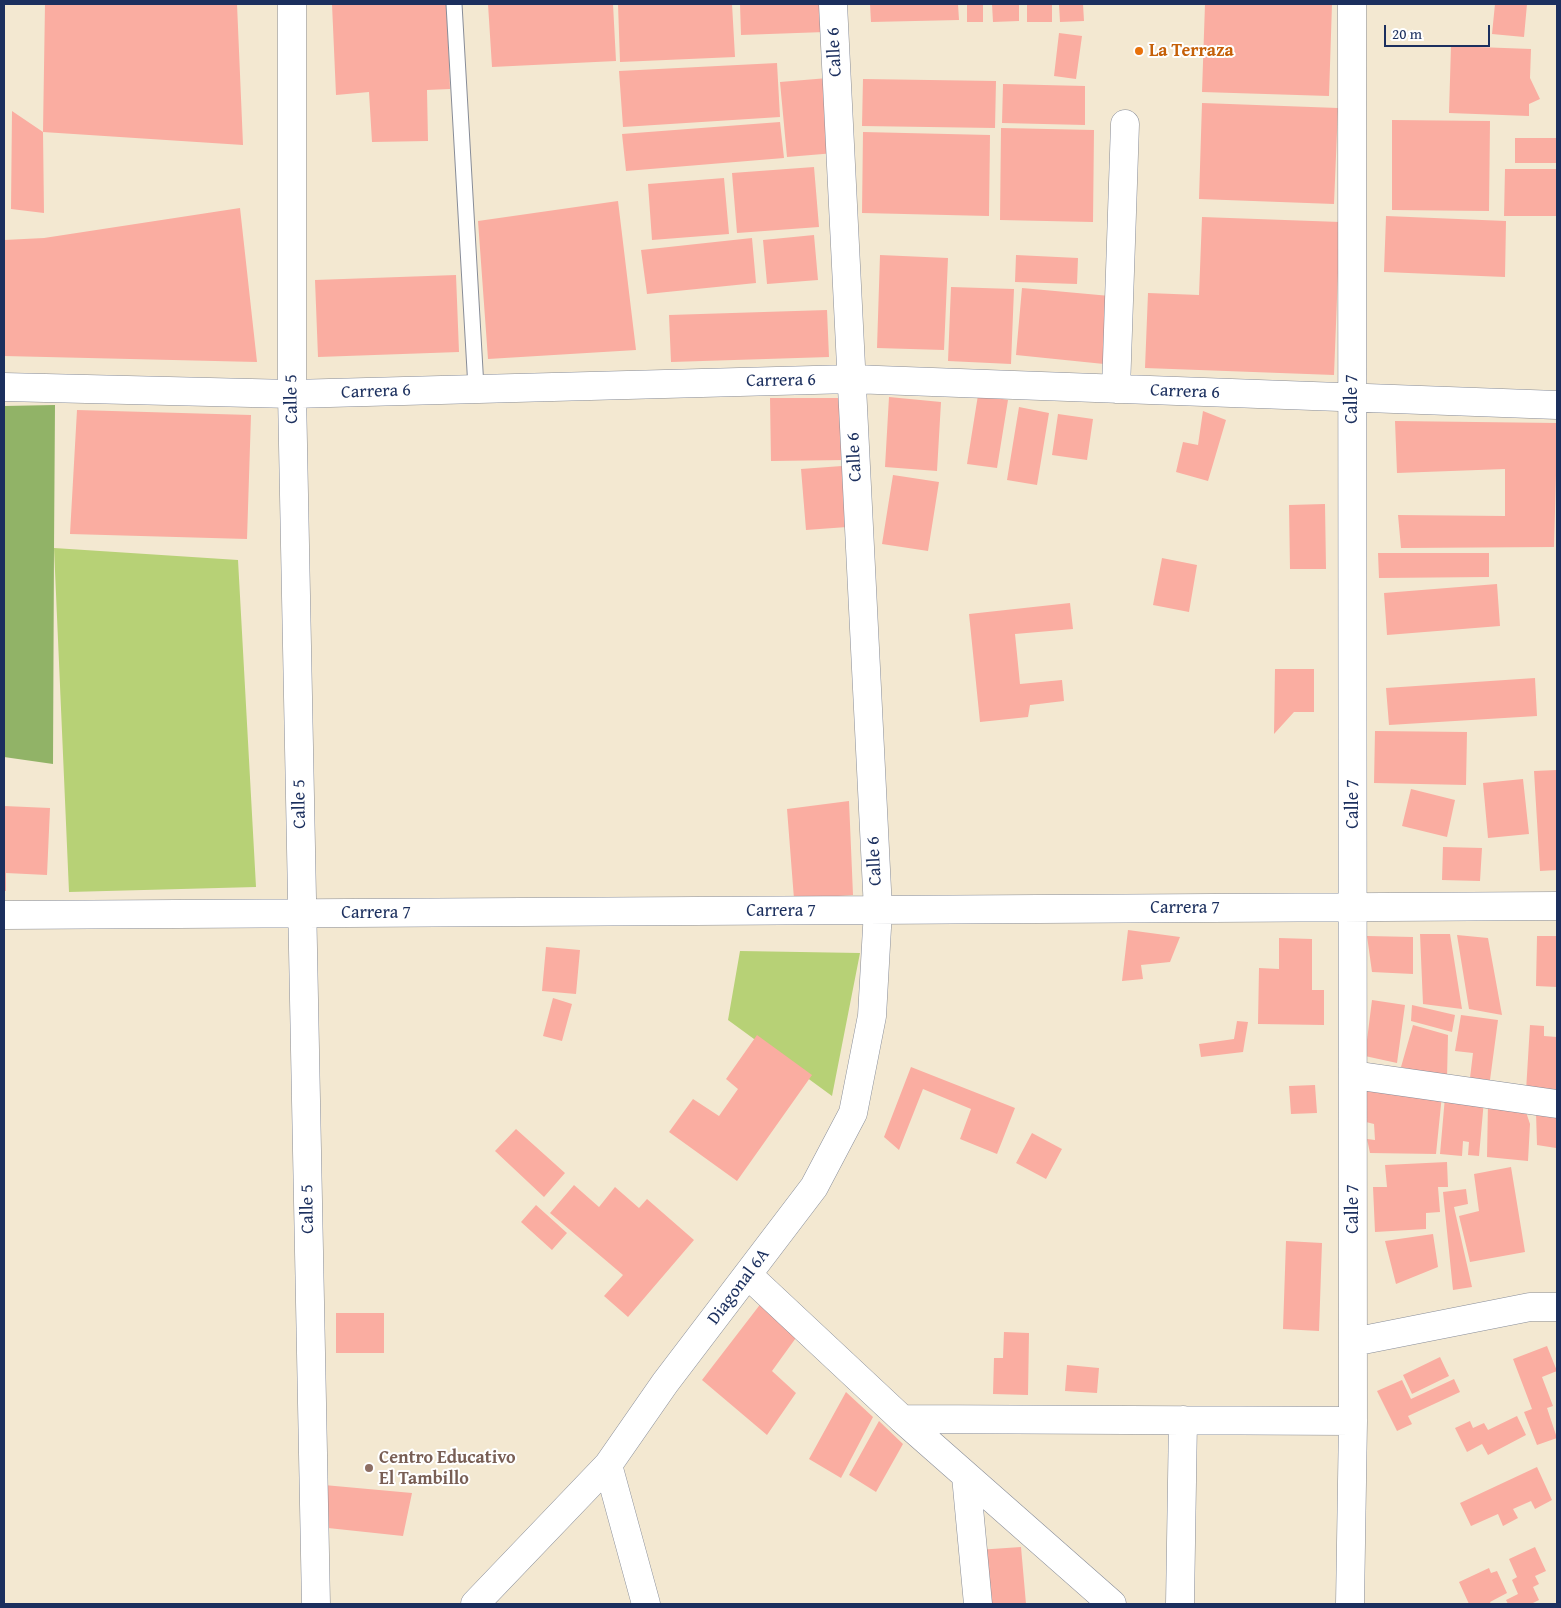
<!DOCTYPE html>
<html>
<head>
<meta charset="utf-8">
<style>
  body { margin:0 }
  #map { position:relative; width:1561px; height:1608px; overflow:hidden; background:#f3e8d1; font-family:"Gentium Book Plus",serif }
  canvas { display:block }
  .frame { position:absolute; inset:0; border:5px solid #1b2f5e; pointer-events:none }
  .scale { position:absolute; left:1384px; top:25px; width:106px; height:22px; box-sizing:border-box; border:2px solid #1b2f5e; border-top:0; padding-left:6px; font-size:15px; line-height:18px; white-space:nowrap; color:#1b2f5e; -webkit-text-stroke:4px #fff; paint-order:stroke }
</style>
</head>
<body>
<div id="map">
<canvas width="1561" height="1608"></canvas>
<div class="frame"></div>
<div class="scale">20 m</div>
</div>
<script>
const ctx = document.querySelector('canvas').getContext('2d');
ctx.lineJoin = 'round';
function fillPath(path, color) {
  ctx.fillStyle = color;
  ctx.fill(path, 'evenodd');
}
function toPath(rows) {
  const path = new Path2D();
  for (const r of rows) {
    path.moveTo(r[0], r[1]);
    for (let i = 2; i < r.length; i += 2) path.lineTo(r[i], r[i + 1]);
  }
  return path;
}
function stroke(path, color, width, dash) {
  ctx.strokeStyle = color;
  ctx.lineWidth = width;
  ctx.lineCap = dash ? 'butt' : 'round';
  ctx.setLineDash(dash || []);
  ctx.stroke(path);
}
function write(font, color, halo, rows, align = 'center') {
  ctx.font = font + ' "Gentium Book Plus",serif';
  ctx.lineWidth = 4;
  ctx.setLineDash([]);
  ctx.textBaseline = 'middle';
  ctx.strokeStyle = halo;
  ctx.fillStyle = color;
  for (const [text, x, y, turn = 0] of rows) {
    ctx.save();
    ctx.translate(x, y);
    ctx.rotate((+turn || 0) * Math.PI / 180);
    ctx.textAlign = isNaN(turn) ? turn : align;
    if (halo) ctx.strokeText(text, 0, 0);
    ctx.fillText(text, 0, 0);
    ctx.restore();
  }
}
fillPath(toPath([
  [54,548,238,560,256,887,69,892],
  [740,951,860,953,832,1096,728,1020]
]), '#b7d176');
fillPath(toPath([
  [55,405,54,548,53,764,4,757,4,406]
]), '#91b367');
fillPath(toPath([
  [45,4,237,4,243,145,43,132],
  [332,4,447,4,450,89,427,90,428,141,372,142,369,92,336,95],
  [488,4,613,4,616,61,492,67],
  [618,4,732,4,735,57,620,62],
  [740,4,824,4,825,32,741,35],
  [870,4,958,4,959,20,871,22],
  [967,4,983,4,983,22,967,22],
  [992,4,1019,4,1019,21,993,22],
  [1027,4,1052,4,1052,22,1027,22],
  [1059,4,1083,4,1084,21,1060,22],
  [1205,4,1332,4,1329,96,1202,92],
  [1495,4,1527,4,1524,37,1492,34],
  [1059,33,1082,36,1076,79,1054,76],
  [1451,46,1531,49,1530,78,1540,99,1529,104,1529,116,1449,113],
  [777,63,780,117,623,127,619,71],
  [828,78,835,153,787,157,780,82],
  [863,79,996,81,995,128,862,126],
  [1003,84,1085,86,1085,125,1002,123],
  [1202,103,1338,108,1334,204,1199,199],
  [12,111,43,132,44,213,11,209],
  [1392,120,1490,121,1489,211,1392,210],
  [780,122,784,158,626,171,622,134],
  [1001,128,1094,130,1093,222,1000,220],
  [863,132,990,135,989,216,862,213],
  [1515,138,1557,138,1557,163,1515,163],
  [814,167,819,227,737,233,732,173],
  [1505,169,1557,169,1557,216,1504,216],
  [724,178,729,234,652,240,648,184],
  [618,201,636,350,488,359,478,221],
  [240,208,257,362,4,356,4,240,44,238],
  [1386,216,1506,221,1505,277,1384,272],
  [1202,217,1340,222,1334,375,1145,368,1148,293,1199,295],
  [814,235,818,280,767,284,763,240],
  [752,238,756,283,647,294,641,250],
  [880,255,948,258,944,350,877,348],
  [1016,255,1078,258,1077,284,1015,282],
  [456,275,459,352,318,357,315,280],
  [951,287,1014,289,1011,364,948,361],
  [1022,288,1110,296,1104,364,1016,355],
  [827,310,829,357,671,362,669,315],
  [978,395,1008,400,997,468,967,464],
  [889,397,941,402,937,471,885,467],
  [770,398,845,398,846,460,771,461],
  [1019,407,1049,413,1037,485,1007,480],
  [77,410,251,415,247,539,70,534],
  [1203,411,1226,420,1208,481,1176,472,1183,442,1198,445],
  [1058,414,1093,419,1087,460,1052,455],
  [1395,421,1557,423,1557,475,1556,475,1554,547,1401,548,1398,515,1505,516,1505,469,1397,473],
  [842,466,847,527,806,530,801,469],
  [893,475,939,482,928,551,882,544],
  [1325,504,1326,569,1290,569,1289,505],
  [1378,553,1489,553,1489,577,1379,578],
  [1162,558,1197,565,1189,612,1153,605],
  [1497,584,1500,626,1387,635,1384,593],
  [1070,603,1073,629,1015,634,1020,684,1062,680,1064,701,1030,705,1028,717,980,722,969,614],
  [1275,669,1314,669,1314,712,1294,712,1274,734],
  [1535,678,1537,716,1389,725,1386,688],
  [1375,731,1467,732,1466,785,1374,783],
  [1557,770,1557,870,1540,871,1534,771],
  [1523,779,1529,834,1488,838,1483,783],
  [1411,789,1455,800,1447,837,1402,826],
  [849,801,853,895,794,899,787,809],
  [4,806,50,808,47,875,6,873,6,891,4,891],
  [1443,847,1482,848,1480,881,1442,880],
  [1128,930,1180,937,1170,962,1141,965,1143,979,1122,981],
  [1420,934,1450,934,1462,1009,1423,1004],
  [1457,935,1488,938,1502,1015,1469,1009],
  [1367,936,1413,937,1413,974,1372,972],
  [1537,936,1557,936,1557,987,1536,986],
  [1279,938,1312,939,1312,990,1324,990,1324,1025,1258,1024,1259,968,1279,969],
  [546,947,580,950,576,994,542,991],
  [553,998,572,1004,562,1041,543,1036],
  [1372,1000,1405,1005,1397,1063,1365,1056],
  [1412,1005,1455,1015,1452,1032,1411,1021],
  [1461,1015,1498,1020,1490,1080,1470,1078,1473,1053,1455,1051],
  [1237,1021,1248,1022,1243,1052,1201,1057,1199,1044,1234,1039],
  [1413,1025,1448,1035,1447,1078,1401,1067],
  [1530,1025,1544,1026,1544,1036,1557,1037,1557,1093,1526,1091],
  [757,1035,812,1075,737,1181,669,1132,693,1099,719,1116,738,1089,726,1079],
  [911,1067,1015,1108,997,1154,960,1139,971,1109,923,1089,899,1150,884,1137],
  [1315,1085,1317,1113,1291,1114,1289,1086],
  [1366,1086,1442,1095,1436,1154,1370,1153,1367,1139,1375,1140,1374,1124,1366,1122],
  [1445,1097,1484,1100,1479,1156,1468,1155,1469,1142,1463,1141,1462,1156,1440,1154],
  [1488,1103,1526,1112,1530,1124,1528,1161,1487,1157],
  [1536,1112,1557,1115,1556,1148,1537,1145],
  [516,1129,565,1173,544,1197,495,1151],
  [1032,1133,1062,1149,1046,1179,1016,1163],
  [1447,1162,1448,1187,1438,1187,1440,1212,1426,1213,1426,1229,1375,1232,1373,1187,1387,1187,1385,1165],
  [1511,1167,1525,1252,1470,1262,1459,1216,1479,1211,1474,1174],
  [574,1185,599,1207,615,1187,639,1208,647,1199,694,1240,628,1317,604,1296,623,1275,550,1213],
  [1466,1189,1468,1204,1454,1207,1472,1287,1453,1290,1443,1192],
  [536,1205,567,1233,552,1250,521,1222],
  [1433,1234,1438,1267,1396,1284,1385,1241],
  [1286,1241,1322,1243,1319,1331,1283,1329],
  [762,1302,798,1335,772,1371,796,1393,767,1435,702,1380],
  [336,1313,384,1313,384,1353,336,1353],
  [1004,1332,1029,1333,1028,1395,993,1394,994,1358,1003,1358],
  [1547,1346,1557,1371,1542,1377,1553,1406,1547,1408,1557,1438,1537,1445,1524,1412,1532,1409,1513,1359],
  [1440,1357,1449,1376,1412,1394,1403,1375],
  [1067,1365,1099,1368,1097,1393,1065,1391],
  [1454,1379,1460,1392,1408,1416,1412,1424,1397,1431,1377,1391,1402,1380,1411,1399],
  [846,1392,873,1417,841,1478,809,1459],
  [1517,1416,1526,1435,1488,1455,1482,1444,1467,1452,1455,1428,1470,1421,1473,1428,1484,1423,1488,1430],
  [879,1421,903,1444,876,1492,849,1475],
  [1537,1467,1552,1500,1535,1509,1531,1501,1513,1509,1518,1518,1503,1526,1498,1514,1471,1526,1460,1503],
  [324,1485,412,1493,403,1536,328,1528],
  [1021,1547,1026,1604,981,1604,977,1550],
  [1535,1547,1546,1571,1535,1576,1539,1584,1533,1587,1539,1600,1531,1604,1508,1604,1506,1600,1518,1594,1512,1580,1517,1577,1509,1559],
  [1489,1568,1491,1573,1497,1571,1507,1593,1490,1602,1491,1604,1469,1604,1459,1582]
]), '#faada1');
const lane = toPath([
  [454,4,476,388]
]);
const street = toPath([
  [292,4,292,394,316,1604],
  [4,387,292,394,851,379,1557,405],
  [1116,389,1125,124],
  [4,915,1557,906],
  [1353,1075,1557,1104],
  [748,1275,902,1419,1112,1604],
  [1353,1342,1530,1307,1557,1307],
  [902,1419,1353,1421],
  [608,1465,646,1604],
  [966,1476,978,1604],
  [475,1604,608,1465,665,1383,814,1187,853,1113,872,1016,878,910,833,4],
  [1180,1604,1183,1420],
  [1350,1604,1353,1421,1352,4]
]);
stroke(lane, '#878c98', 17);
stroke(street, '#878c98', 29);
stroke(lane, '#fff', 15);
stroke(street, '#fff', 28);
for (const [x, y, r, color] of [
  [1139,51,5,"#e8710a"],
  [369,1468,5,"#8d6e63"]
]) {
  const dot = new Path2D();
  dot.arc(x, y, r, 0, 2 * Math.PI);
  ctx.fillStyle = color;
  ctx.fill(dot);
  stroke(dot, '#fff', 2);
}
write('bold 18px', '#c56008', '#fff', [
  ["La Terraza",1149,51]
], 'left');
write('18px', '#1b2f5e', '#fff', [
  ["Calle 6",835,52,-93],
  ["Carrera 6",781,381,-1],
  ["Carrera 6",376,392,-2],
  ["Carrera 6",1185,392,2],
  ["Calle 5",292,399,-91],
  ["Calle 7",1352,399,-90],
  ["Calle 6",855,457,-93],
  ["Calle 5",300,804,-91],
  ["Calle 7",1353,804,-90],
  ["Calle 6",875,861,-93],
  ["Carrera 7",1185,908],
  ["Carrera 7",781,911],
  ["Carrera 7",376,913],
  ["Calle 5",308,1209,-91],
  ["Calle 7",1353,1209,-90],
  ["Diagonal 6A",739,1287,-53]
]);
write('bold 18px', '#785e54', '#fff', [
  ["Centro Educativo",379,1458],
  ["El Tambillo",379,1479]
], 'left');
</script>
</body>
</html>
